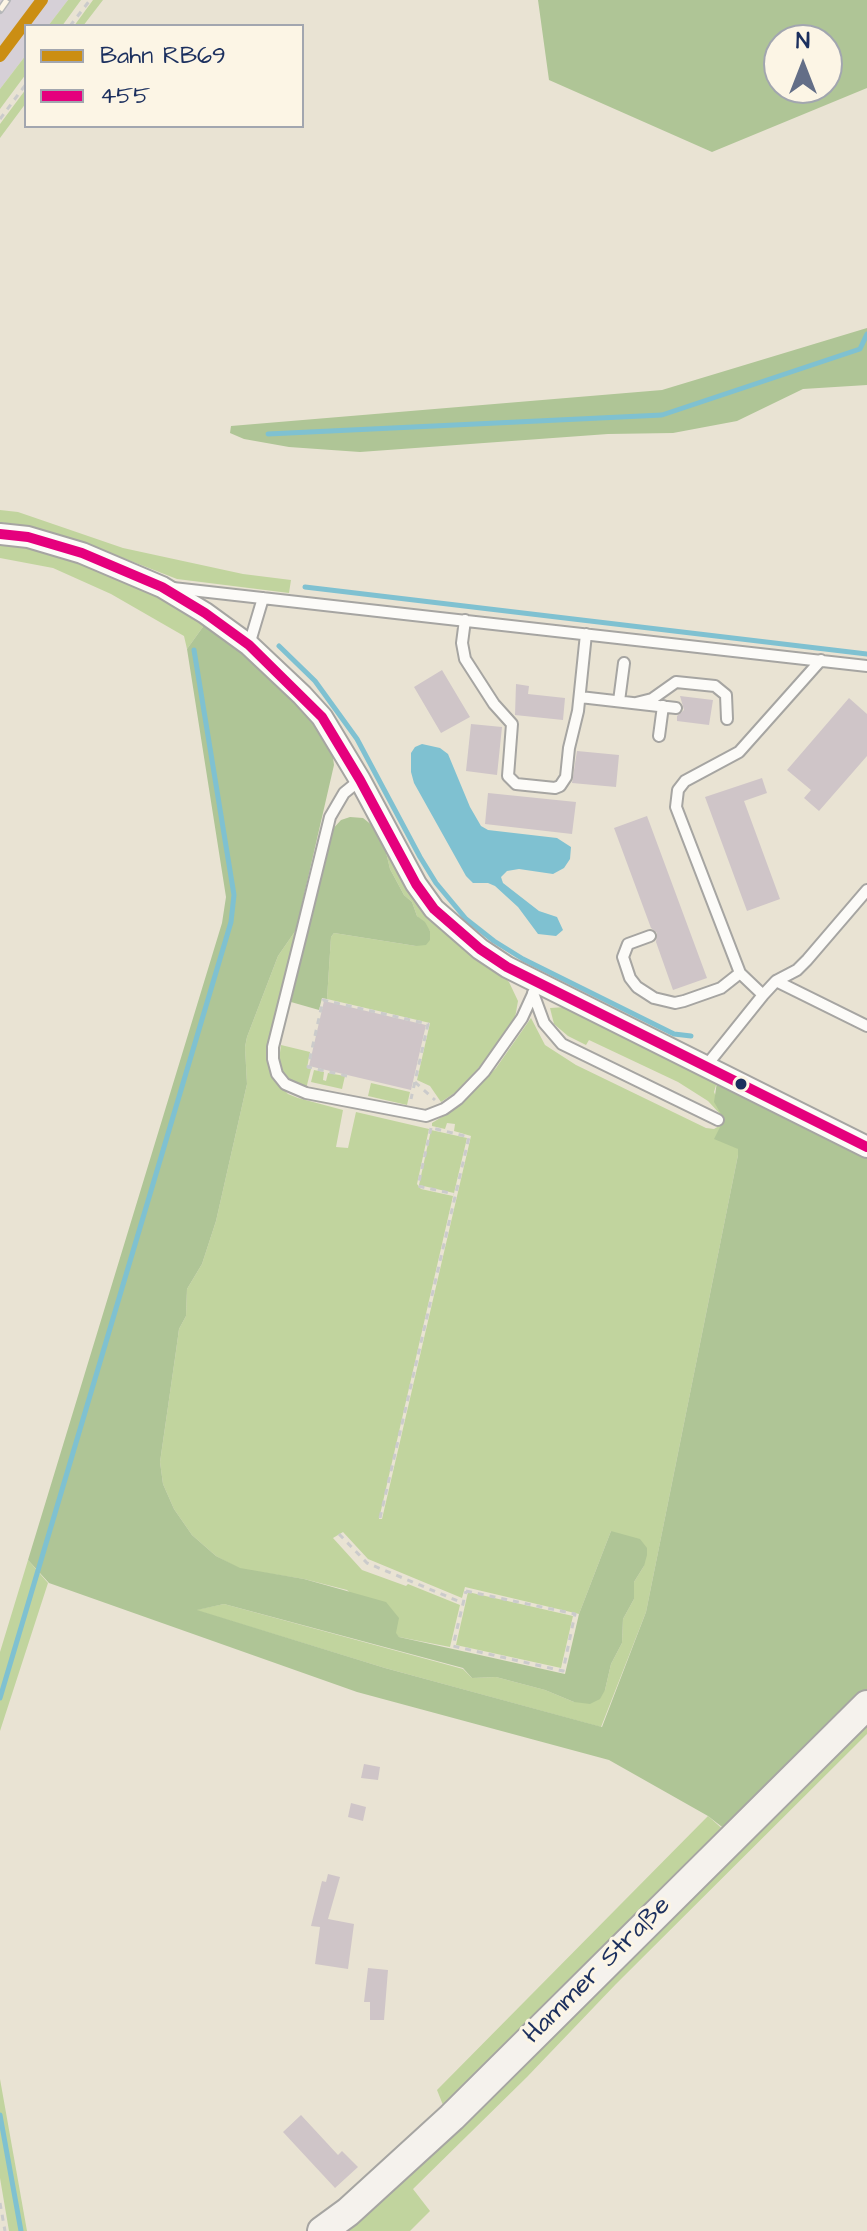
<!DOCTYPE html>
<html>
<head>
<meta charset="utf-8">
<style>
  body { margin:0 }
  #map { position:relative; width:867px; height:2231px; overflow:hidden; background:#e9e3d3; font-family:"Architects Daughter",sans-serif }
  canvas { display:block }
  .legend { position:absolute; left:24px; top:24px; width:280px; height:104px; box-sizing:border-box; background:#fcf5e5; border:2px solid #a2a6af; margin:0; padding:10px 14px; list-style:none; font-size:24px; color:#1b2f5e }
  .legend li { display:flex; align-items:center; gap:16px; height:40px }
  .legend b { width:40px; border:2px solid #a2a6af }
  .north { position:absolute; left:763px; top:24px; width:80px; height:80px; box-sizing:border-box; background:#fcf5e5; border:2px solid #a2a6af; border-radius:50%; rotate:0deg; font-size:22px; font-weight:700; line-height:32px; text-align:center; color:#1b2f5e }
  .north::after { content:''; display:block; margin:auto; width:28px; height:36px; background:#636e87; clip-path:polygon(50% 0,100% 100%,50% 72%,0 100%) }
</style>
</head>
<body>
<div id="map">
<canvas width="867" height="2231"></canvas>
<ul class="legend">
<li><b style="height:10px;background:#cb8e13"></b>Bahn RB69</li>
<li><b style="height:10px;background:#e5007d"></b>455</li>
</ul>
<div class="north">N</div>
</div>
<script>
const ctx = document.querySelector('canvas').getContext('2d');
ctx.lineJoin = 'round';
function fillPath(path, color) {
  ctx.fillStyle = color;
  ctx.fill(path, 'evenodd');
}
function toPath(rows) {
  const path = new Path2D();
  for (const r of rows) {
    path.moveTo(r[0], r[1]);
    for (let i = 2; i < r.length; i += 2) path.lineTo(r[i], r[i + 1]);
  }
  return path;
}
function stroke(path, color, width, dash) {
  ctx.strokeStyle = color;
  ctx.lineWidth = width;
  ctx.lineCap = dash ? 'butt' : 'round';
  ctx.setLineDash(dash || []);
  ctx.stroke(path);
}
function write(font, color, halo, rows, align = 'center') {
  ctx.font = font + ' "Architects Daughter",sans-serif';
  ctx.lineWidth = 6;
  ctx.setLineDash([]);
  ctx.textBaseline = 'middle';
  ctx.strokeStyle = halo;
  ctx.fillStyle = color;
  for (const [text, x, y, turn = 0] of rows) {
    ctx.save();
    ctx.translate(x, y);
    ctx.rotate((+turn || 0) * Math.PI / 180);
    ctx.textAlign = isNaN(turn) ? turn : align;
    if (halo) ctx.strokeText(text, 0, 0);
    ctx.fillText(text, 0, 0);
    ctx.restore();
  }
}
fillPath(toPath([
  [0,0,68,0,48,26,26,26,26,55,0,89]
]), '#d6d0d7');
fillPath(toPath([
  [68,0,81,0,62,26,48,26],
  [93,0,103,0,83,26,74,26],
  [26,55,26,74,0,109,0,89],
  [26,89,26,103,0,138,0,124],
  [0,510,18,512,123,548,243,574,291,580,289,593,177,579,82,542,30,527,0,522],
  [0,541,26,545,70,559,144,590,205,624,187,649,184,636,111,594,53,568,0,558],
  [385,848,423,910,450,938,501,974,509,982,518,1001,515,1018,488,1058,456,1092,441,1102,430,1086,417,1080,430,1023,327,999,331,937,334,933,416,946,430,931,417,916,412,902,404,895,390,869],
  [296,930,268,1045,268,1065,272,1077,288,1094,298,1098,343,1110,336,1147,348,1148,356,1112,429,1129,417,1184,421,1189,453,1196,379,1519,382,1519,471,1136,454,1131,455,1124,447,1123,445,1129,432,1126,432,1123,453,1110,496,1068,531,1018,545,1045,576,1065,706,1128,714,1129,719,1126,721,1115,708,1101,678,1082,589,1040,586,1045,568,1036,554,1024,550,1008,566,1007,717,1082,714,1092,738,1149,738,1155,646,1612,601,1727,385,1668,195,1610,224,1604,463,1669,472,1678,496,1677,545,1690,574,1702,605,1690,611,1664,622,1643,623,1619,634,1599,634,1582,644,1566,611,1531,579,1614,465,1587,462,1598,368,1559,343,1532,333,1538,362,1570,406,1586,408,1584,460,1605,450,1647,399,1637,347,1590,304,1579,240,1569,216,1556,192,1535,174,1509,163,1484,160,1462,176,1351,179,1329,186,1316,187,1289,202,1264,216,1221,247,1084,245,1047,247,1037,278,956],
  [281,1045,310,1052,307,1068,311,1069,306,1089,292,1084,283,1073,279,1060],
  [314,1070,324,1072,323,1080,326,1081,328,1073,345,1076,342,1089,311,1082],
  [371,1083,410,1092,407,1105,368,1096],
  [431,1130,467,1138,454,1193,419,1185],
  [28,1560,48,1583,0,1731,0,1652],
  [468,1592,573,1616,561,1668,456,1645],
  [867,1716,867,1734,616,1984,527,2077,413,2189,430,2211,410,2231,345,2231],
  [708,1816,726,1832,445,2110,437,2090],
  [0,2079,27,2231,9,2231,0,2178]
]), '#c1d49e');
fillPath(toPath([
  [538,0,867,0,867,88,712,152,549,80],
  [827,40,827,88,779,88,779,40],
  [867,328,867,385,803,389,737,421,673,433,608,434,360,452,289,447,244,439,230,433,231,426,662,390],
  [205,624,249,657,300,704,332,750,334,765,296,930,278,956,247,1037,245,1047,247,1084,216,1221,202,1264,187,1289,186,1316,179,1329,176,1351,160,1462,163,1484,174,1509,192,1535,216,1556,240,1568,304,1579,386,1602,399,1618,396,1633,399,1637,565,1674,579,1614,611,1531,640,1539,647,1548,647,1555,644,1566,634,1582,634,1599,623,1619,622,1643,611,1664,605,1690,600,1699,590,1704,574,1702,545,1690,496,1677,472,1678,463,1668,224,1604,197,1610,385,1668,602,1727,646,1612,738,1155,738,1149,714,1139,724,1119,714,1102,717,1082,867,1157,867,1691,726,1830,708,1816,609,1760,357,1692,49,1583,28,1560,222,923,226,897,187,649],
  [350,817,363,818,373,826,385,848,390,869,404,895,412,902,417,916,425,922,430,931,430,940,426,945,416,946,334,933,331,937,327,999,322,998,319,1010,291,1002,331,831,341,820]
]), '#afc596');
fillPath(toPath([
  [422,744,440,748,448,754,470,807,481,826,488,830,557,838,571,847,570,859,564,868,553,874,519,869,507,871,501,877,503,883,539,911,557,917,563,930,556,936,538,934,518,907,495,886,488,883,473,883,466,876,414,783,411,772,411,753,415,747]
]), '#7fc1d1');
stroke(toPath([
  [268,434,662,415,860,349,867,334],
  [305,587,867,654],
  [279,646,315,681,357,739,420,857,436,883,466,919,494,941,523,959,674,1034,691,1036],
  [0,1698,231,922,234,895,194,650],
  [0,2115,21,2231]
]), '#7fc1d1', 5);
fillPath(toPath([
  [442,670,470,717,441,733,414,687],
  [516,684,529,686,528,694,565,698,563,720,515,715],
  [680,696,713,700,709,725,677,721,677,716,684,710],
  [849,698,867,714,867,756,819,811,804,798,811,790,787,770],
  [471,724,502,727,497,775,466,771],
  [577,751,619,755,616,787,572,783],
  [762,778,767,793,744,801,780,899,747,911,705,797],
  [488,793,576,802,572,834,485,824],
  [647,816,707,978,673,990,656,942,657,933,651,928,614,828],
  [324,1001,426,1025,411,1090,309,1066],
  [364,1764,380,1767,378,1780,361,1778],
  [351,1803,366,1807,363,1821,348,1817],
  [328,1874,340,1877,328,1919,354,1924,348,1969,315,1964,320,1927,311,1926,322,1881,326,1882],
  [368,1968,388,1970,384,2020,370,2020,370,2002,364,2002],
  [301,2115,338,2155,342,2151,358,2167,335,2188,283,2132]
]), '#cfc5c8');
const lane = toPath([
  [173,588,867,666],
  [465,620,462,643,465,659,494,704,512,724,508,776,516,784,555,788,560,786,566,777,569,748,578,711,586,634],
  [249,645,263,598],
  [821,660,739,752,685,781,678,790,676,807,740,973,763,995,776,981,867,1026],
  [580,697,676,708],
  [619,701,624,663],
  [636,703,652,699,676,682,715,686,726,695,727,719],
  [659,736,663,706],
  [360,780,344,793,330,817,302,931,273,1047,273,1059,277,1074,285,1084,306,1093,426,1116,444,1109,458,1099,484,1072,522,1018,538,983],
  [650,936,628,944,623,957,630,978,637,987,654,998,675,1003,684,1001,721,988,740,973],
  [776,981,797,970,807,960,867,890],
  [533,993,544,1023,562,1044,718,1120],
  [706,1066,763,995]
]);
const street = toPath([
  [0,534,28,537,82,553,162,587,205,613,249,645,302,695,322,717,360,780,416,884,434,909,480,949,507,967,867,1147]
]);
const secondary = toPath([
  [322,2231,348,2212,452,2117,867,1705]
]);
stroke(lane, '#a6a5a2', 14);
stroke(street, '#a6a5a2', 24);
stroke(secondary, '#a6a5a2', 32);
stroke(toPath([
  [70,26,90,0],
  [0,119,26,84],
  [347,1076,308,1067,323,1000,428,1024,411,1099],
  [415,1082,435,1100],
  [431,1128,418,1186,454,1194],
  [380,1518,469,1137,432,1128],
  [339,1534,367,1563,463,1603],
  [466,1591,575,1614,563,1671,453,1646,466,1591],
  [0,2203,5,2231]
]), '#cbcbcb', 3, [6, 6]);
stroke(lane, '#fcfbf8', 10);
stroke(street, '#fcfbf8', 20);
stroke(secondary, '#f5f2ed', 28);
const rail = toPath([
  [0,10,7,0]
]);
stroke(rail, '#b6b8ba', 8);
stroke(rail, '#fcf5e5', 5, [15]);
stroke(toPath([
  [0,534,28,537,82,553,162,587,205,613,249,645,322,717,360,780,416,884,434,909,480,949,507,967,867,1147]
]), '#e5007d', 10);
stroke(toPath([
  [0,56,42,0]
]), '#cb8e13', 12);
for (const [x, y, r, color] of [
  [741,1084,7,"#1b2f5e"]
]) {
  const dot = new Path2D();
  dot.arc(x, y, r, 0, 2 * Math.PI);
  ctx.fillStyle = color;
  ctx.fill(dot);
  stroke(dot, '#fcf5e5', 3);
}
write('26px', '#1b2f5e', '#fcf5e5', [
  ["Hammer Straße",598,1971,-45]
]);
</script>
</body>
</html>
